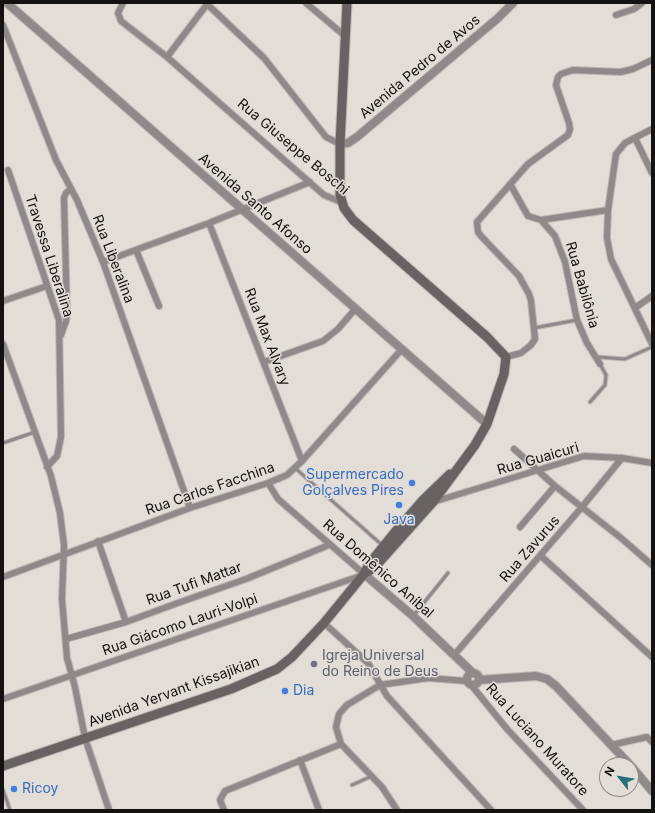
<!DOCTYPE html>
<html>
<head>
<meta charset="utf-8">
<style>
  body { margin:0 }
  #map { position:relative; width:655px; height:813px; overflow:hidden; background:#e2ddd7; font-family:Inter,sans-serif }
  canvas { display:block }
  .frame { position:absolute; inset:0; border:4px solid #141210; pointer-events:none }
  .north { position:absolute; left:599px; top:757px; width:40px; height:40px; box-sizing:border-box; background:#e2ddd7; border:1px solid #908c87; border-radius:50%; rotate:301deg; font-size:11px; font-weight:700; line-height:16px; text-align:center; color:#141210 }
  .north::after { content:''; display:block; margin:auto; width:14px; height:18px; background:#277078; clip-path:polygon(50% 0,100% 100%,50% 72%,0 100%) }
</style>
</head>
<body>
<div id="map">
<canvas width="655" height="813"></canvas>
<div class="frame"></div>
<div class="north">N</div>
</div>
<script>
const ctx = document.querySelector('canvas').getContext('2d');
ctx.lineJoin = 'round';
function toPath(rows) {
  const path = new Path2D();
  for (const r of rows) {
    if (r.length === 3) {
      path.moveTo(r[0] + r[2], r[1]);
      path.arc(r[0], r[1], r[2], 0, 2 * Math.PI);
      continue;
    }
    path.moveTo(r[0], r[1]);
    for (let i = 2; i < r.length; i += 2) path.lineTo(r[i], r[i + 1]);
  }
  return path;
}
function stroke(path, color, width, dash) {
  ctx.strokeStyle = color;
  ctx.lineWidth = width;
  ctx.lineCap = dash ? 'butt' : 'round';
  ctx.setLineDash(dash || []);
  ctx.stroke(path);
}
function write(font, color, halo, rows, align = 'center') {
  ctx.font = font + ' Inter,sans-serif';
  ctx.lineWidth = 3;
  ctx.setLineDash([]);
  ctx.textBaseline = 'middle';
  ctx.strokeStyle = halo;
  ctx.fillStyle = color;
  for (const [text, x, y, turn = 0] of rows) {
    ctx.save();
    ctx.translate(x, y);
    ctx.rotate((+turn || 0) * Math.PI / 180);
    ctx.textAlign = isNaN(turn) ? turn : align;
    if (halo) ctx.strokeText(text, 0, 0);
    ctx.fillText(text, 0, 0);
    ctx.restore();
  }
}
const service = toPath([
  [534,328,577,320],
  [597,357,625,359,652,347],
  [590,402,605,385,606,375,600,364],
  [3,443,35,432],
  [295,468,382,545],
  [414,615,448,573],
  [352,785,372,776],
  [3,790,10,810]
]);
const minor = toPath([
  [123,3,118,13,121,21,167,57,324,195,341,202],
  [306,3,345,36],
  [207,4,264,58,326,137,340,144],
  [616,15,634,9,642,3],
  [3,25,56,160,77,200,103,262,190,508],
  [167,57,208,3],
  [652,129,625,143,616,154,608,210,607,238,611,259,652,344],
  [635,138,652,173],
  [8,170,59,320,61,437,57,456,47,467],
  [510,184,528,216,541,220,555,236,565,262,577,320,587,343,600,364],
  [541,220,608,210],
  [209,223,302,461],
  [136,250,159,306],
  [103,262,209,223,310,182],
  [3,301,47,286],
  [635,308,652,296],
  [61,335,66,321,67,313,64,198,66,193,71,189],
  [3,344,51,476,60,513,64,545,62,599,67,658,75,687,85,738,109,810],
  [506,357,521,353,531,345,535,339,531,301,529,294,519,276,481,236,478,232,477,222,528,164,568,135,570,129,569,123,556,85,558,77,561,74,573,70,621,72,633,69,652,60],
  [264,362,323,341,338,329,356,308],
  [514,449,555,486,621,538,652,565],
  [268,483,278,499,364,574],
  [433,502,584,456,622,458,652,463],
  [520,527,555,486],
  [98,541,126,622],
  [541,556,652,657],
  [3,577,190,508,268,483,287,475,302,461,402,349],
  [324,623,368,663,387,696,491,810],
  [66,639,126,622,175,604,246,579,329,545],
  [455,654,582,507,622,458],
  [472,686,507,729,583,810],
  [3,699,363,575],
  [611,745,647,737,652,742],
  [300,760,319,810],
  [224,810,220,800,225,791,341,744],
  [397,810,382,787,341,744,336,727,339,714,347,705,380,685,428,678,466,681]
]);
const tertiary = toPath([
  [7,3,487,424],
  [340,144,348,143,357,137,498,18,513,3],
  [364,574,413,616,473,673],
  [473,679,6],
  [479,680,536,676,547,679,556,686,630,765],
  [631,766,652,791]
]);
const secondary = toPath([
  [347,3,340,144,340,195,344,208,353,220,487,337,506,357,504,374,487,424,475,445,433,502,374,568,364,574],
  [3,766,231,689,277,669,292,657,324,623,364,574,369,564,395,532,423,500,450,474]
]);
stroke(service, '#bdb8b3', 5);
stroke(minor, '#bdb8b3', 8);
stroke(tertiary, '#bdb8b3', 10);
stroke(secondary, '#bdb8b3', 11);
stroke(service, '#8e8a8a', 3);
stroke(minor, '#8e8a8a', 6);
stroke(tertiary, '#8e8a8a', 8);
stroke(secondary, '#686363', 9);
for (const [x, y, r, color] of [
  [412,483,4,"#3f7fe0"],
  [399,505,4,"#3f7fe0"],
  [314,664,4,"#6b7280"],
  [285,691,4,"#3f7fe0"],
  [14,789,4,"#3f7fe0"]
]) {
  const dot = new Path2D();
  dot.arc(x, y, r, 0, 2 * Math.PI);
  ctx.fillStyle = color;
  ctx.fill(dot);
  stroke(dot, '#e2ddd7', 1.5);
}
write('14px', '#141210', '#e2ddd7', [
  ["Avenida Pedro de Avos",420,67,-40],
  ["Rua Giuseppe Boschi",293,147,40],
  ["Avenida Santo Afonso",255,204,41],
  ["Travessa Liberalina",49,256,72],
  ["Rua Liberalina",113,259,69],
  ["Rua Babilônia",582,285,74],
  ["Rua Max Alvary",267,337,69],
  ["Rua Guaicuri",538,459,-16],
  ["Rua Carlos Facchina",210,489,-19],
  ["Rua Zavurus",530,549,-49],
  ["Rua Domênico Aníbal",378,569,41],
  ["Rua Tufi Mattar",194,584,-20],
  ["Rua Giácomo Lauri-Volpi",180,625,-19],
  ["Avenida Yervant Kissajikian",174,692,-20],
  ["Rua Luciano Muratore",537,740,48]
]);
write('14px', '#366cbe', '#e2ddd7', [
  ["Supermercado",404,475,"right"],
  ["Golçalves Pires",404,491,"right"],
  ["Java",399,520,"center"],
  ["Dia",293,691],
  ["Ricoy",22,789]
], 'left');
write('14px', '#5b616d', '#e2ddd7', [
  ["Igreja Universal",322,656],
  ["do Reino de Deus",322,672]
], 'left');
</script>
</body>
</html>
